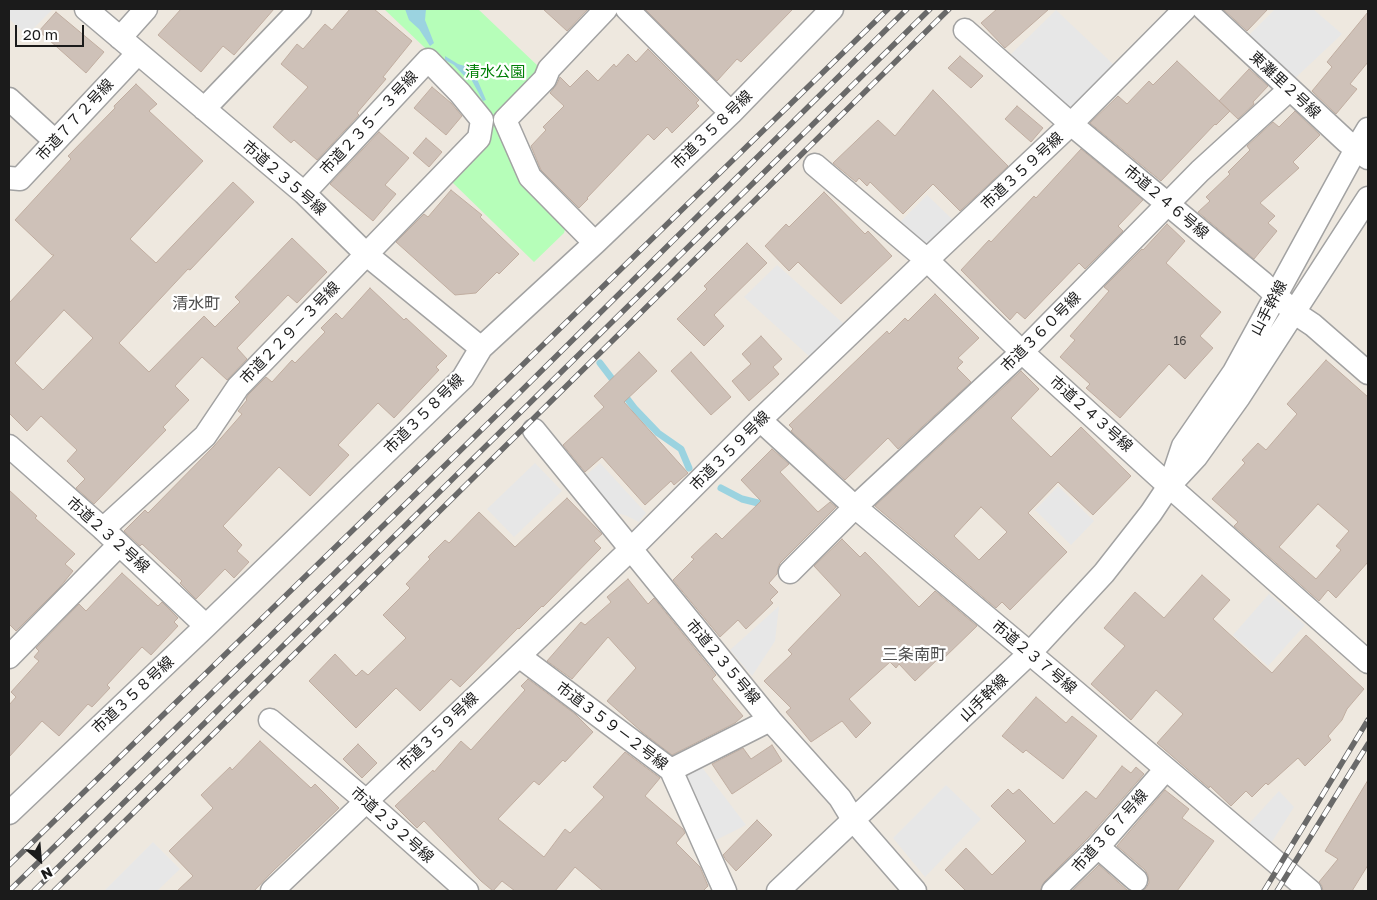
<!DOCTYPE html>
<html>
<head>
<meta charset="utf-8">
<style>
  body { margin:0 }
  #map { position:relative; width:1377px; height:900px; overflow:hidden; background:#eee8df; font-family:"Golos Text",sans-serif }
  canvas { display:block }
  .frame { position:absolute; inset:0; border:10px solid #1b1b1b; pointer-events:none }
  .north { position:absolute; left:15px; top:835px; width:50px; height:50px; -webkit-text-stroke:4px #fff; paint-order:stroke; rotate:153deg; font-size:14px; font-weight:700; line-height:20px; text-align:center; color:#1b1b1b }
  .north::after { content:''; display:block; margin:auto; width:18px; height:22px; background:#1b1b1b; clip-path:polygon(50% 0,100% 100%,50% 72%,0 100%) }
  .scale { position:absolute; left:15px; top:25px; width:69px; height:22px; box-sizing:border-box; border:2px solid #1b1b1b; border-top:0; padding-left:6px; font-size:15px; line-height:18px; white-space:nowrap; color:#1b1b1b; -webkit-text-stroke:4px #fff; paint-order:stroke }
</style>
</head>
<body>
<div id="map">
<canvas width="1377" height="900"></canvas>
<div class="frame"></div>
<div class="north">N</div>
<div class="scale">20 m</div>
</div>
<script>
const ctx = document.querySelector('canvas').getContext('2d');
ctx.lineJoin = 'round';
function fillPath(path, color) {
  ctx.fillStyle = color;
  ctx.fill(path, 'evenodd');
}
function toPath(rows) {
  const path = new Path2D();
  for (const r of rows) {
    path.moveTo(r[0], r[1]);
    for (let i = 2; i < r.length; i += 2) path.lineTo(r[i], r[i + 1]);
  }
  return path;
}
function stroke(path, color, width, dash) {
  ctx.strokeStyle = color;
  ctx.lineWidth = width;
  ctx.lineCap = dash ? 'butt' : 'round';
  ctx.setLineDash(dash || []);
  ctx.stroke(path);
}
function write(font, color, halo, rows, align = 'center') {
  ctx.font = font + ' "Golos Text","Noto Sans JP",sans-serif';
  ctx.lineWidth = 4.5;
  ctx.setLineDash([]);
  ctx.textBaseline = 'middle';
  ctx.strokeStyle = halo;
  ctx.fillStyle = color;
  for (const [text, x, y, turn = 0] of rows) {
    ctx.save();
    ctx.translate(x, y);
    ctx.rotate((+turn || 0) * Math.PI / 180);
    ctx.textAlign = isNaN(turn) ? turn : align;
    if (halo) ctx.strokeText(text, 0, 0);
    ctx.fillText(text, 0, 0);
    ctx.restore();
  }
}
fillPath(toPath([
  [384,9,478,9,539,67,539,76,501,114,566,226,564,233,534,262,453,183,452,173,487,138,462,83]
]), '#b6feb9');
fillPath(toPath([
  [9,9,53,9,27,35,9,19],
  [1275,9,1313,9,1342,34,1291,82,1246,38],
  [1056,10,1115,66,1067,110,1007,58],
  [927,195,953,220,930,243,916,243,897,225],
  [777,265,844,324,811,358,744,297],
  [535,463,562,491,514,537,487,509],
  [600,463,646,513,639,522,627,516,617,513,585,476],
  [1058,486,1094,521,1071,545,1035,510],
  [1269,594,1305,625,1268,666,1233,635],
  [779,606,775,641,752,676,730,650],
  [701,766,746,825,712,842,682,777],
  [946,785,981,819,925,877,893,838],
  [1279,791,1294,807,1268,848,1245,828],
  [153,842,180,869,157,891,104,891]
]), '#e7e7e7');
fillPath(toPath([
  [405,9,426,9,425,20,434,43,430,46,419,29,409,20],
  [445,56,458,64,468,67,477,79,486,100,483,101,471,79,468,80,454,65,445,60]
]), '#9bd3e0');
stroke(toPath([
  [600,363,635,409,658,433,681,449,689,468],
  [721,488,742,499,766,505]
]), '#9bd3e0', 7);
const building = toPath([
  [181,9,274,9,234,55,223,46,201,72,158,35,181,9],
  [350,9,374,9,412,41,383,77,386,79,357,113,359,115,317,160,294,140,291,143,273,127,308,87,281,64,297,44,303,49,325,24,332,30,350,9],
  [543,9,588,9,567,31,543,9],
  [645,9,793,9,741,62,737,59,717,81,645,9],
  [997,9,1049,9,1005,48,981,23,997,9],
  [1223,9,1268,9,1247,31,1223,9],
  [56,12,104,52,86,73,39,31,56,12],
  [1368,12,1368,62,1350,84,1357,89,1336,114,1312,91,1332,67,1327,62,1368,12],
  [648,49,699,100,696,103,699,106,672,133,667,127,654,140,648,134,587,198,588,199,579,208,541,170,531,146,546,130,543,127,564,106,550,93,557,84,560,77,570,87,587,70,598,81,614,64,616,67,628,54,636,62,648,49],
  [960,56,983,76,971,88,948,68,960,56],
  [1177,61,1230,111,1216,125,1215,124,1161,181,1090,123,1118,96,1127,104,1149,81,1153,85,1177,61],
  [1249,69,1268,86,1253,102,1254,104,1238,119,1219,101,1249,69],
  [136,84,157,104,149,111,203,161,130,239,156,263,233,182,254,202,190,270,188,269,119,343,149,372,204,316,215,327,240,302,235,297,292,238,327,272,297,303,288,295,237,348,247,359,227,380,202,357,175,386,189,400,163,427,166,430,94,504,76,488,85,479,67,461,77,450,41,416,27,431,9,413,9,303,54,255,52,255,15,220,71,159,68,156,115,108,114,106,136,84],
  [64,310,93,338,43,390,15,363,64,310],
  [432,87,451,103,462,116,446,135,414,108,432,87],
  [933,90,1008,166,960,211,933,184,903,214,870,182,867,186,859,178,856,182,833,163,878,120,895,136,933,90],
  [1017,106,1043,128,1031,142,1005,119,1017,106],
  [1295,111,1320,135,1293,162,1299,168,1260,203,1275,216,1268,223,1277,231,1254,259,1198,212,1210,201,1206,197,1230,174,1228,172,1250,150,1247,146,1273,122,1279,127,1295,111],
  [379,132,409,158,385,185,396,194,373,221,330,184,379,132],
  [426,138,442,152,429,167,413,153,426,138],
  [1081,149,1143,200,1118,226,1123,231,1085,269,1079,263,1025,319,1017,312,1010,320,961,270,989,240,991,242,1034,196,1036,198,1081,149],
  [451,190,482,215,480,217,519,254,499,274,497,272,476,293,455,295,396,242,424,214,428,217,451,190],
  [824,192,865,234,868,231,892,256,841,304,798,262,789,271,765,246,786,224,789,227,824,192],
  [1167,224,1185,241,1166,263,1221,312,1200,336,1213,348,1185,379,1169,364,1120,418,1086,388,1090,384,1060,357,1075,340,1070,336,1109,291,1104,287,1142,249,1143,250,1167,224],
  [747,243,767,263,714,315,724,326,704,346,677,319,707,289,704,286,747,243],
  [370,288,404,320,406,318,447,356,436,367,439,370,394,418,378,403,338,445,349,455,310,496,279,467,223,526,242,545,237,551,249,562,234,578,225,569,196,599,180,583,182,581,142,544,140,546,124,531,145,510,148,513,214,446,242,414,238,411,247,400,246,399,248,395,266,377,272,382,292,360,295,363,325,332,321,328,336,313,342,319,370,288],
  [935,294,979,338,958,358,963,362,957,368,971,382,898,449,888,438,845,480,791,431,793,429,789,425,887,331,889,334,905,318,908,321,935,294],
  [761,336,782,359,773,367,779,374,749,401,732,381,751,364,742,354,761,336],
  [639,352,657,371,624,402,688,473,674,485,671,481,645,505,602,457,585,472,563,445,604,407,594,396,639,352],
  [691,352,731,397,711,415,671,371,691,352],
  [1326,360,1368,397,1368,562,1336,598,1328,590,1319,601,1234,526,1238,522,1212,499,1245,463,1242,460,1258,443,1266,450,1297,414,1287,404,1326,360],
  [1318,504,1349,531,1336,546,1341,550,1316,579,1279,547,1318,504],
  [1021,371,1039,389,1011,418,1051,457,1081,427,1131,476,1093,515,1058,482,1028,513,1067,552,1010,610,1002,602,996,608,875,506,1021,371],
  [981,507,1007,532,979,560,954,536,981,507],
  [772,449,789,464,780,472,818,512,830,502,836,507,780,563,778,568,777,574,769,583,778,592,770,600,773,603,746,629,738,620,720,637,673,580,694,559,691,557,716,533,722,539,761,501,741,480,772,449],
  [9,490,37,516,35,518,75,554,65,564,73,571,60,587,16,631,9,624,9,490],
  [567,498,602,534,594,541,601,548,543,607,542,606,519,629,518,628,460,687,451,679,420,711,396,688,356,728,309,681,335,654,356,676,362,670,368,675,406,638,383,615,410,588,406,584,430,559,428,557,445,540,449,543,479,512,515,547,567,498],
  [842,539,860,557,865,552,919,607,935,591,977,626,943,659,940,657,915,681,899,664,896,668,890,662,849,699,871,723,856,738,842,721,811,742,786,712,791,708,764,681,792,654,788,650,841,595,814,566,842,539],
  [122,573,158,606,162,602,178,618,174,622,178,626,151,655,142,647,107,685,110,688,92,707,88,704,59,736,42,721,9,757,9,705,16,697,11,692,39,661,34,657,39,651,36,648,79,604,86,611,122,573],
  [1202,575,1230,600,1213,619,1272,673,1306,635,1364,689,1347,709,1342,720,1328,736,1331,740,1305,766,1298,758,1268,785,1266,783,1252,797,1246,791,1231,806,1210,786,1209,788,1157,743,1183,714,1156,690,1131,720,1091,684,1125,646,1104,628,1135,592,1164,618,1202,575],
  [628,579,648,604,654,598,716,675,712,679,743,716,735,723,672,755,642,732,607,701,636,668,608,637,572,679,547,661,581,622,585,625,611,602,607,597,628,579],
  [528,679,575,714,593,732,565,762,563,760,539,785,534,781,498,819,544,857,565,829,570,833,604,797,593,787,625,752,660,778,645,796,683,829,685,833,676,843,700,867,708,886,703,891,603,891,575,867,555,891,515,891,502,881,493,891,481,881,424,821,417,828,395,806,433,770,434,772,461,741,471,750,525,690,521,686,528,679],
  [1036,697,1066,723,1072,716,1097,736,1063,779,1026,750,1023,753,1002,736,1036,697],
  [260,741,311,788,315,784,339,808,273,871,254,891,177,891,193,876,169,851,213,808,201,795,230,767,232,770,260,741],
  [358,744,377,763,362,778,343,759,358,744],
  [772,745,782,761,732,794,712,764,743,748,751,759,772,745],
  [1122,766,1131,773,1136,767,1144,774,1088,838,1044,882,1040,891,966,891,945,870,966,848,992,875,1026,841,991,806,1008,789,1013,794,1019,789,1054,824,1086,791,1096,799,1122,766],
  [1368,780,1368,865,1352,891,1323,891,1322,886,1319,882,1338,859,1325,851,1368,780],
  [1165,790,1189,809,1182,818,1214,841,1177,891,1142,891,1146,888,1149,883,1148,875,1145,870,1117,846,1165,790],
  [757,820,772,835,736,871,726,860,723,855,757,820],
  [1099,865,1127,890,1130,891,1072,891,1099,865]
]);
fillPath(building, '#cec1b8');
stroke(building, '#c0ada0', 1);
const minor = toPath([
  [86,9,304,193,367,255,481,348],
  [627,9,731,113],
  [1204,9,1346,141,1368,158],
  [965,30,1071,124,1263,283,1295,313,1313,325,1368,373],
  [120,38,146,9],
  [9,99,55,141],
  [204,109,300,9],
  [815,165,927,260,1022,352,1169,486,1368,662],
  [9,178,20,179,138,53],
  [595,243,530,177,505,120,545,79,549,69,606,9],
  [760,420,855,507,1051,671,1310,891],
  [534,430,770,720,840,798,854,821,915,891],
  [9,446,103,529,206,626],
  [1173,476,1183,446,1234,372,1356,149,1368,129],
  [103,529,205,436,238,387,479,138,482,120,460,93,428,60,304,193],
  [790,572,855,507,1022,352,1200,171,1290,89],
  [519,656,671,770,725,891],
  [9,657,119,545],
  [270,720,366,801,467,891],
  [671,770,770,720],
  [9,813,206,626,463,378,481,348,595,243,731,113,832,9],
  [1098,847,1136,880],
  [272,891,630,550,760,420,927,260,1071,124,1185,9],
  [778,891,1030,653,1104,573,1151,513,1169,486,1196,457,1239,397,1368,198],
  [1053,891,1098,847,1166,769]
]);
stroke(minor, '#a2a2a2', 25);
stroke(minor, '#fff', 22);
const rail = toPath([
  [9,865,888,9],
  [9,891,511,401,907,9],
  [34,891,930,9],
  [54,891,949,9],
  [1264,891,1368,720],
  [1277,891,1368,744]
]);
stroke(rail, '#696969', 5.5);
stroke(rail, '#fff', 4, [11]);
write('12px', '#484442', null, [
  ["16",1180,341]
]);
write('15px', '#028007', '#fff', [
  ["清水公園",495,72]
]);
write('15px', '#1b1b1b', '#fff', [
  ["東灘里２号線",1285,85,43],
  ["市道７７２号線",75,120,-47],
  ["市道２３５－３号線",369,123,-47],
  ["市道３５８号線",712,130,-44],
  ["市道３５９号線",1022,171,-43],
  ["市道２３５号線",284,178,41],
  ["市道２４６号線",1166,202,40],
  ["山手幹線",1269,308,-62],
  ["市道３６０号線",1041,332,-45],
  ["市道２２９－３号線",290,333,-46],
  ["市道３５８号線",424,414,-45],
  ["市道２４３号線",1091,414,42],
  ["市道３５９号線",730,451,-45],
  ["市道２３２号線",108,535,42],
  ["市道２３７号線",1034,657,40],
  ["市道２３５号線",723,662,50],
  ["市道３５８号線",133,695,-43],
  ["山手幹線",984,698,-44],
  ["市道３５９－２号線",612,726,37],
  ["市道３５９号線",438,732,-44],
  ["市道２３２号線",392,825,42],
  ["市道３６７号線",1110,831,-48]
]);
write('16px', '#4e4e4e', '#fff', [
  ["清水町",196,304],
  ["三条南町",914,655]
]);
</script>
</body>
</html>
